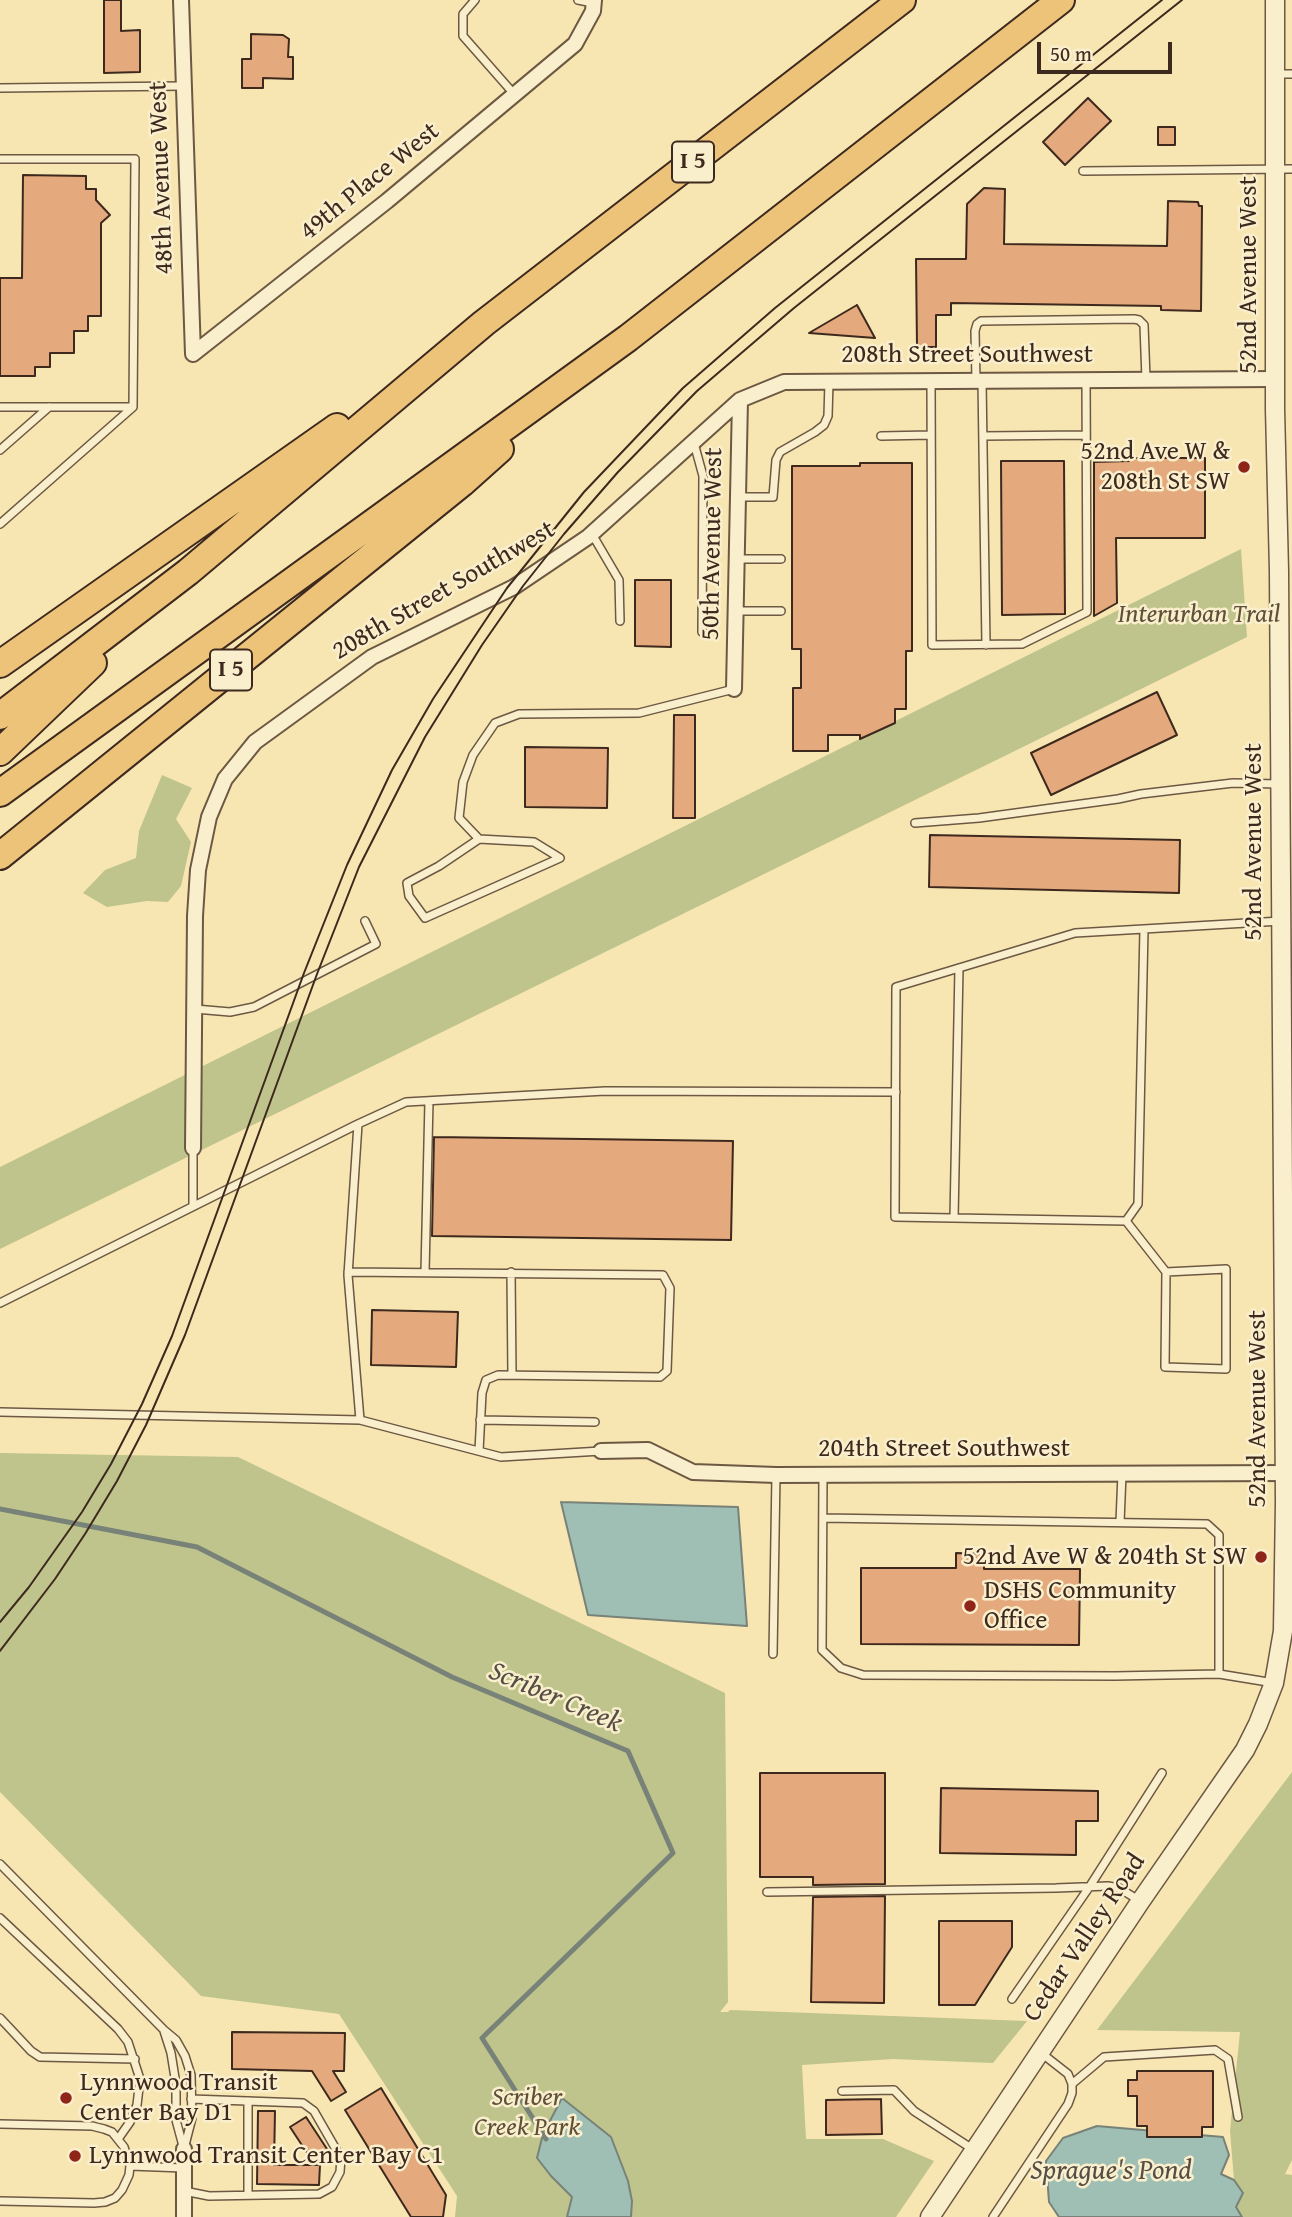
<!DOCTYPE html>
<html>
<head>
<meta charset="utf-8">
<style>
  body { margin:0 }
  #map { position:relative; width:1292px; height:2217px; overflow:hidden; background:#f7e6b2; font-family:"Gentium Book Plus",serif }
  canvas { display:block }
  .scale { position:absolute; left:1037px; top:42px; width:135px; height:32px; box-sizing:border-box; border:4px solid #3e291e; border-top:0; padding-left:9px; font-size:21px; line-height:24px; white-space:nowrap; color:#3e291e; -webkit-text-stroke:5px #faefcd; paint-order:stroke }
</style>
</head>
<body>
<div id="map">
<canvas width="1292" height="2217"></canvas>
<div class="scale">50 m</div>
</div>
<script>
const ctx = document.querySelector('canvas').getContext('2d');
ctx.lineJoin = 'round';
function fillPath(path, color) {
  ctx.fillStyle = color;
  ctx.fill(path, 'evenodd');
}
function toPath(rows) {
  const path = new Path2D();
  for (const r of rows) {
    path.moveTo(r[0], r[1]);
    for (let i = 2; i < r.length; i += 2) path.lineTo(r[i], r[i + 1]);
  }
  return path;
}
function stroke(path, color, width, dash) {
  ctx.strokeStyle = color;
  ctx.lineWidth = width;
  ctx.lineCap = dash ? 'butt' : 'round';
  ctx.setLineDash(dash || []);
  ctx.stroke(path);
}
function write(font, color, halo, rows, align = 'center') {
  ctx.font = font + ' "Gentium Book Plus",serif';
  ctx.lineWidth = 5;
  ctx.setLineDash([]);
  ctx.textBaseline = 'middle';
  ctx.strokeStyle = halo;
  ctx.fillStyle = color;
  for (const [text, x, y, turn = 0] of rows) {
    ctx.save();
    ctx.translate(x, y);
    ctx.rotate((+turn || 0) * Math.PI / 180);
    ctx.textAlign = isNaN(turn) ? turn : align;
    if (halo) ctx.strokeText(text, 0, 0);
    ctx.fillText(text, 0, 0);
    ctx.restore();
  }
}
fillPath(toPath([
  [1241,549,1247,637,0,1249,0,1167],
  [162,775,192,788,176,819,191,842,181,886,168,902,147,901,107,907,83,893,105,870,136,858,139,831],
  [0,1453,238,1457,725,1693,728,2002,720,2012,728,2012,730,2010,1027,2021,993,2063,893,2059,802,2065,806,2139,883,2139,934,2161,896,2217,455,2217,457,2196,339,2014,201,1996,0,1792],
  [1292,1772,1292,2160,1285,2174,1292,2175,1292,2217,1242,2217,1236,2207,1243,2193,1234,2180,1230,2131,1240,2032,1097,2030]
]), '#bec48b');
const water = toPath([
  [561,1502,738,1507,747,1626,588,1615,561,1502],
  [562,2098,611,2137,628,2181,632,2201,631,2217,567,2217,572,2197,551,2176,537,2158,543,2134,562,2098],
  [1097,2126,1223,2137,1229,2155,1221,2174,1234,2180,1243,2193,1236,2207,1242,2217,1059,2217,1049,2202,1046,2161,1063,2138,1097,2126]
]);
fillPath(water, '#9fbeb4');
stroke(water, '#788278', 2);
stroke(toPath([
  [0,1509,197,1547,452,1677,628,1751,673,1853,482,2038,546,2139]
]), '#788278', 5);
const building = toPath([
  [104,0,121,0,121,31,140,30,140,72,104,73,104,0],
  [251,34,283,35,289,39,288,57,293,57,293,79,263,78,263,88,242,88,242,59,251,59,251,34],
  [1088,98,1111,121,1065,165,1043,142,1088,98],
  [1158,127,1175,127,1175,145,1158,145,1158,127],
  [23,175,86,176,86,189,96,189,96,200,110,215,101,223,101,316,88,316,88,331,74,331,74,353,50,353,50,367,35,367,35,376,0,376,0,278,22,278,23,175],
  [984,188,1005,189,1004,244,1167,246,1168,201,1198,202,1199,206,1202,206,1201,311,1161,310,1161,306,951,303,951,315,936,315,936,347,917,347,916,259,966,259,967,204,984,188],
  [857,305,875,338,809,333,857,305],
  [1129,458,1205,458,1205,538,1116,538,1117,603,1094,616,1094,462,1129,461,1129,458],
  [1001,461,1064,461,1065,614,1002,615,1001,461],
  [860,463,912,463,912,651,906,651,906,709,895,709,895,723,860,739,860,735,828,735,828,751,793,751,793,688,801,688,801,649,792,649,792,466,860,466,860,463],
  [635,580,671,580,671,647,635,646,635,580],
  [1157,692,1177,735,1051,795,1031,753,1157,692],
  [674,715,695,715,695,818,673,818,674,715],
  [525,747,608,748,607,808,525,807,525,747],
  [930,835,1180,840,1179,893,929,887,930,835],
  [434,1137,733,1141,731,1240,432,1236,434,1137],
  [372,1310,458,1312,456,1367,371,1365,372,1310],
  [956,1553,984,1554,984,1569,1080,1569,1079,1645,861,1644,861,1568,956,1568,956,1553],
  [760,1773,885,1773,885,1884,813,1885,813,1877,760,1877,760,1773],
  [941,1788,1098,1791,1098,1821,1076,1821,1076,1855,940,1853,941,1788],
  [885,1896,884,2003,811,2002,813,1897,885,1896],
  [939,1921,1012,1921,1012,1947,975,2005,939,2005,939,1921],
  [232,2032,345,2033,344,2071,333,2071,346,2092,331,2101,312,2071,232,2069,232,2032],
  [1137,2071,1213,2071,1213,2127,1202,2127,1202,2137,1147,2137,1147,2126,1137,2126,1137,2096,1128,2096,1128,2080,1137,2080,1137,2071],
  [381,2088,446,2195,443,2217,411,2217,345,2110,381,2088],
  [881,2099,882,2134,826,2135,826,2100,881,2099],
  [258,2111,275,2111,274,2165,320,2165,319,2185,257,2184,258,2111],
  [306,2117,329,2152,313,2162,290,2127,306,2117]
]);
fillPath(building, '#e4a97c');
stroke(building, '#3e291e', 2);
const service = toPath([
  [475,0,463,14,463,36,514,94],
  [578,0,593,3],
  [1276,74,1292,74],
  [0,88,183,86],
  [0,159,135,159,133,407,0,524],
  [1083,171,1292,169],
  [976,381,975,331,977,324,981,321,1134,319,1139,320,1144,325,1146,379],
  [982,381,986,645],
  [931,382,932,645,1022,644,1087,612,1086,380],
  [0,407,132,407],
  [881,436,931,435],
  [983,436,1086,435],
  [694,443,703,476,702,632],
  [0,450,49,407],
  [738,497,773,497,776,460,780,452,815,432,824,425,828,416,829,382],
  [592,534,619,580,620,621],
  [737,559,781,559],
  [736,611,781,611],
  [915,823,979,818,1118,799,1141,794,1233,783,1279,784],
  [479,839,439,866,407,883,409,896,425,918,560,858,534,842,479,839,459,818,463,782,473,755,495,723,519,714,639,713,734,689],
  [1144,929,1138,1204,1126,1221,895,1217,896,987,1075,933,1281,921],
  [195,1009,230,1012,254,1007,376,944,365,921],
  [358,1124,348,1275,360,1420,501,1457,601,1451],
  [193,1206,193,1148],
  [954,1218,959,968],
  [1126,1221,1166,1272,1165,1367,1226,1369,1226,1269,1166,1272],
  [348,1272,663,1275,670,1288,667,1371,660,1377,498,1375,486,1380,482,1393,479,1451],
  [425,1272,429,1101],
  [511,1272,512,1375],
  [0,1303,358,1124,406,1102,605,1091,896,1092],
  [0,1412,360,1420],
  [480,1420,595,1422],
  [823,1475,822,1650,841,1668,863,1675,1115,1676,1219,1674,1274,1683],
  [823,1518,1207,1524,1219,1535,1219,1674],
  [1120,1522,1122,1474],
  [773,1654,776,1475],
  [0,1864,164,2030,176,2040,185,2056,191,2075,192,2118,184,2149],
  [767,1892,1056,1888,1108,1886,1119,1888,1140,1901],
  [0,1918,118,2029,128,2042,140,2079,137,2105,130,2122,118,2139],
  [1012,1999,1090,1886,1162,1773],
  [0,2018,31,2051,40,2057,135,2059],
  [164,2031,171,2053,176,2084,176,2120,183,2146],
  [1072,2084,1104,2057,1215,2050,1228,2059,1238,2117],
  [842,2091,894,2090,914,2111,974,2150],
  [0,2124,92,2126,104,2129,112,2132,124,2147,130,2166,129,2175,122,2190,115,2198,105,2202,94,2203,0,2201],
  [130,2166,184,2168],
  [184,2191,209,2196,319,2194,332,2187,340,2172,341,2158,314,2111,303,2103,191,2099],
  [248,2195,248,2101],
  [993,2217,1068,2104,1072,2093,1072,2084,1068,2074,1040,2052]
]);
const minor = toPath([
  [181,0,193,354],
  [193,354,387,201,575,44,593,11,594,0],
  [734,689,740,400],
  [193,1148,195,916,198,870,209,817,225,779,255,742,372,657,514,587,588,537,740,400,784,382,1276,379],
  [601,1451,648,1450,693,1472,776,1475,1292,1473],
  [184,2217,184,2149]
]);
const tertiary = toPath([
  [930,2217,1140,1902,1245,1750,1258,1724,1274,1683,1283,1631,1285,1503,1279,571,1275,409,1275,0]
]);
const motorway = toPath([
  [0,664,337,427],
  [0,716,188,572,484,323,902,0],
  [0,752,93,663],
  [0,793,628,338,1061,0],
  [0,856,462,483,500,449]
]);
stroke(service, '#6c5843', 10);
stroke(minor, '#6c5843', 18);
stroke(tertiary, '#6c5843', 21);
stroke(motorway, '#3e291e', 30);
stroke(service, '#faefcd', 7);
stroke(minor, '#faefcd', 14);
stroke(tertiary, '#faefcd', 18);
stroke(motorway, '#ecc379', 26);
stroke(toPath([
  [0,1622,29,1587,82,1512,111,1464,142,1404,172,1336,304,973,347,865,392,770,433,699,507,588,584,492,683,388,775,308,1162,0],
  [0,1651,55,1579,85,1534,117,1481,146,1425,185,1335,317,974,359,867,425,737,482,645,523,586,564,534,618,472,697,391,794,308,1182,0]
]), '#3e291e', 2);
for (const [x, y, r, color] of [
  [1244,467,7,"#8f2418"],
  [1261,1557,7,"#8f2418"],
  [970,1606,7,"#8f2418"],
  [66,2098,7,"#8f2418"],
  [75,2156,7,"#8f2418"]
]) {
  const dot = new Path2D();
  dot.arc(x, y, r, 0, 2 * Math.PI);
  ctx.fillStyle = color;
  ctx.fill(dot);
  stroke(dot, '#faefcd', 2.5);
}
for (const [x, y, w] of [
  [693,162,42],
  [231,670,42]
]) {
  const box = new Path2D();
  box.roundRect(x - w / 2, y - 20.5, w, 41, 5);
  ctx.fillStyle = '#faefcd';
  ctx.fill(box);
  stroke(box, '#3e291e', 2);
}
write('bold 24px', '#3e291e', null, [
  ["I 5",693,162],
  ["I 5",231,670]
]);
write('26px', '#3e291e', '#faefcd', [
  ["48th Avenue West",162,178,-92],
  ["49th Place West",370,182,-39],
  ["52nd Avenue West",1249,275,-90],
  ["208th Street Southwest",967,355],
  ["50th Avenue West",713,544,-89],
  ["208th Street Southwest",444,591,-30],
  ["52nd Avenue West",1254,842,-90],
  ["52nd Avenue West",1258,1409,-90],
  ["204th Street Southwest",944,1449],
  ["Cedar Valley Road",1085,1938,-56]
]);
write('26px', '#3e291e', '#faefcd', [
  ["52nd Ave W &",1230,452,"right"],
  ["208th St SW",1230,482,"right"],
  ["52nd Ave W & 204th St SW",1247,1557,"right"],
  ["DSHS Community",984,1591],
  ["Office",984,1621],
  ["Lynnwood Transit",80,2083],
  ["Center Bay D1",80,2113],
  ["Lynnwood Transit Center Bay C1",89,2156]
], 'left');
write('italic 26px', '#5e5039', '#faefcd', [
  ["Interurban Trail",1199,615],
  ["Scriber",527,2098],
  ["Creek Park",527,2128]
]);
write('italic 28px', '#564e44', '#faefcd', [
  ["Scriber Creek",555,1698,23],
  ["Sprague's Pond",1111,2172]
]);
</script>
</body>
</html>
